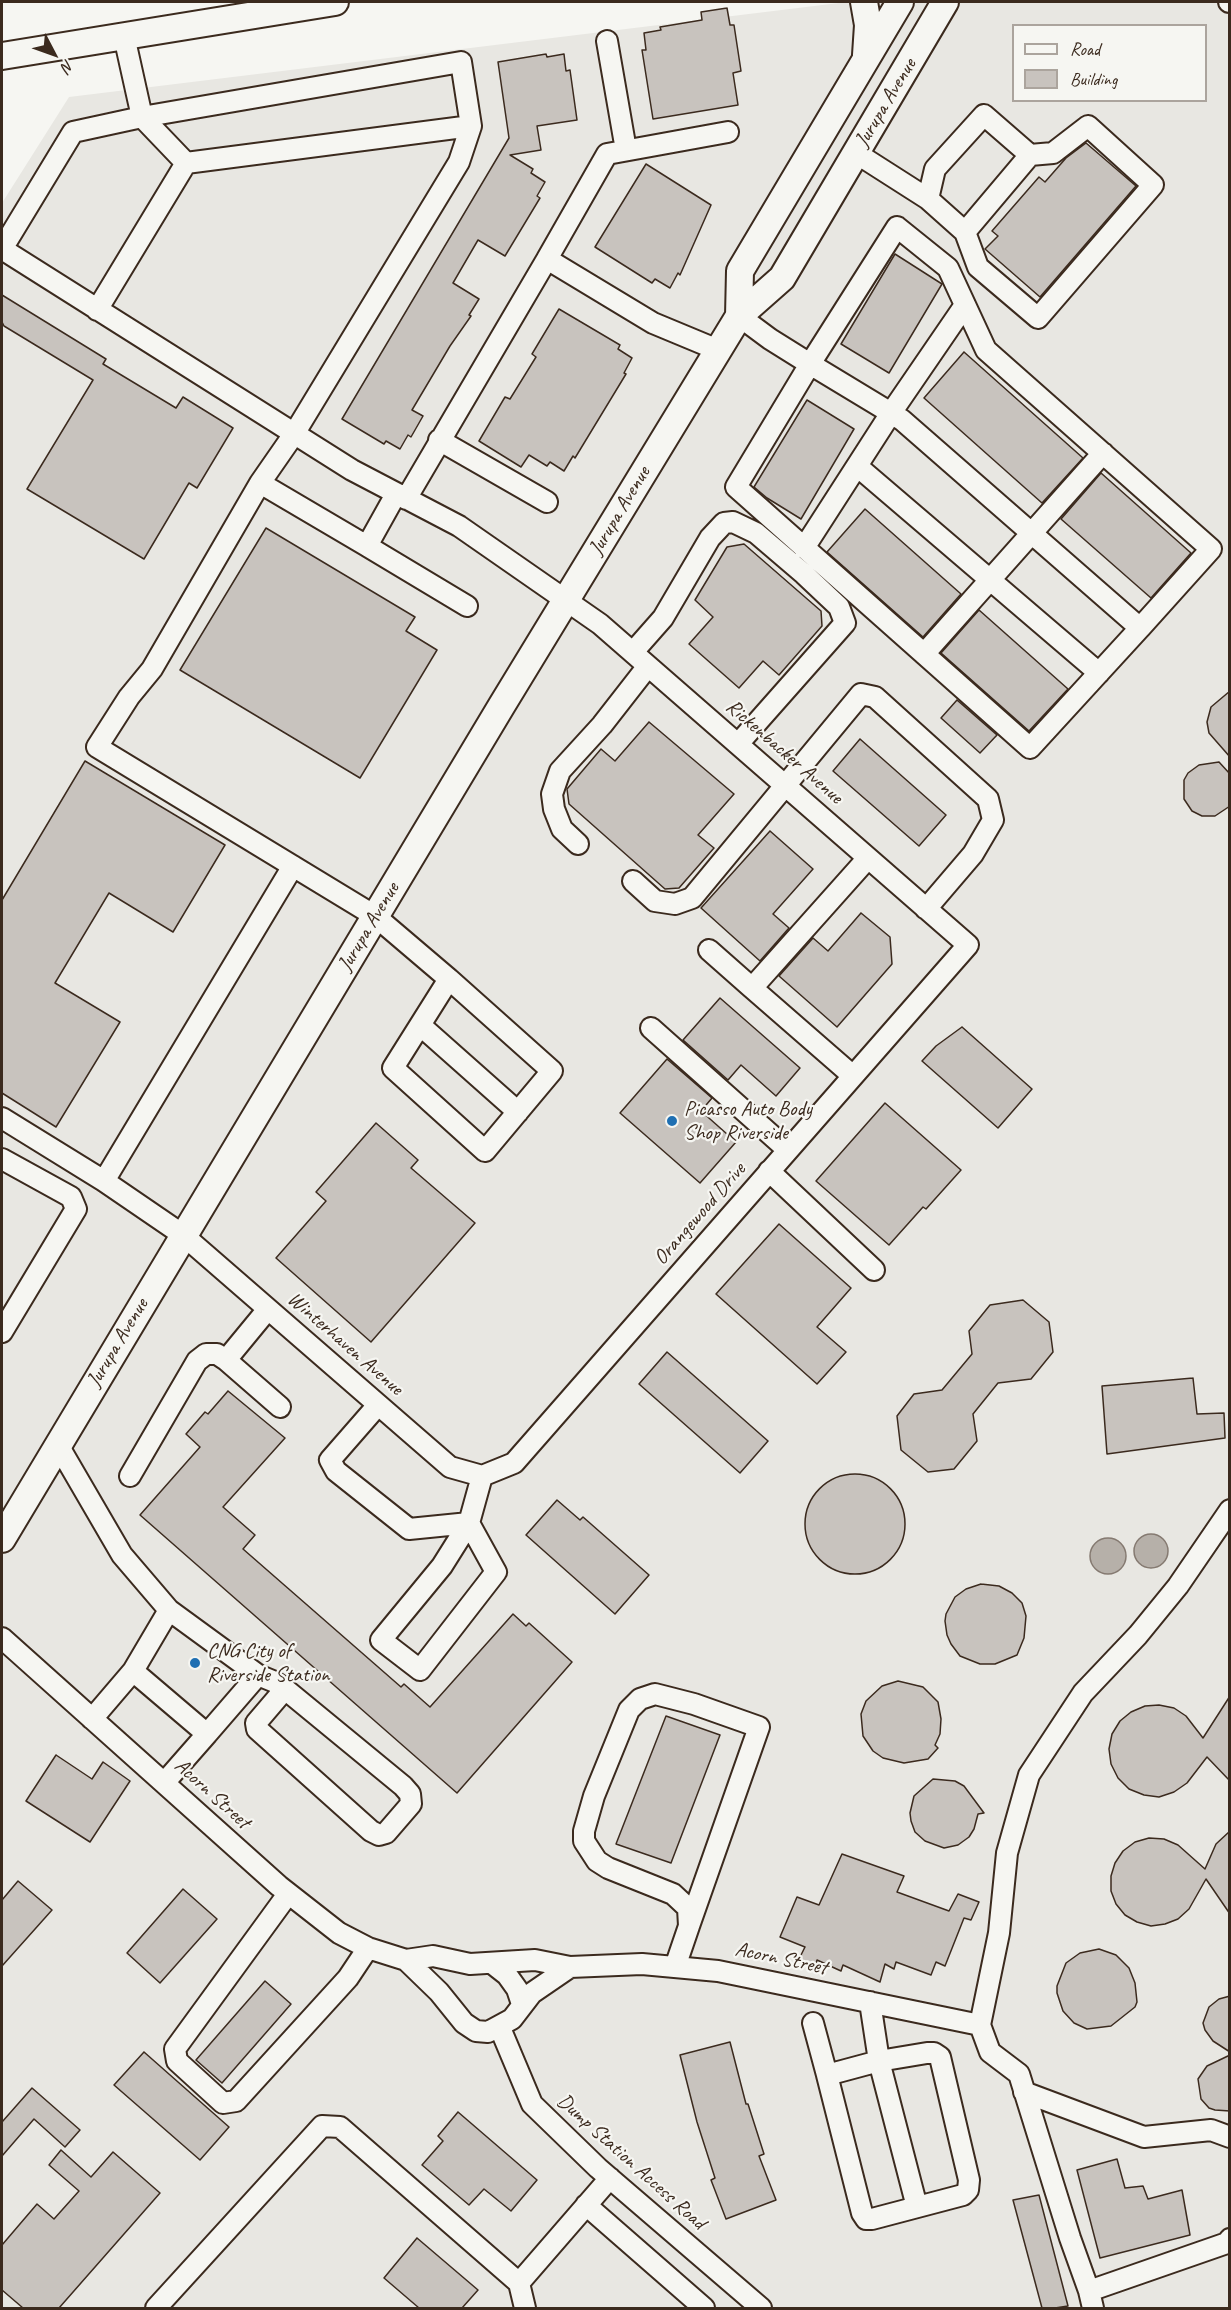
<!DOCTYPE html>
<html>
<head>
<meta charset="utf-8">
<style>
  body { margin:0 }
  #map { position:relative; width:1231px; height:2310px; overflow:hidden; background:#f6f6f2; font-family:Caveat,sans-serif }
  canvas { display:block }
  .frame { position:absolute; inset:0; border:3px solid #3b2a1e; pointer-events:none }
  .legend { position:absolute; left:1012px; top:24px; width:195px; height:78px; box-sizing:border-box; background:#f6f6f2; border:2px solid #aba49d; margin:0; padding:8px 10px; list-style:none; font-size:18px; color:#3b2a1e }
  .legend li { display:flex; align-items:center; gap:12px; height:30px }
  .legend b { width:30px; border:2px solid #aba49d }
  .north { position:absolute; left:24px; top:24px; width:60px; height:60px; -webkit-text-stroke:4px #f6f6f2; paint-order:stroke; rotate:131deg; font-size:16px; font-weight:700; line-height:24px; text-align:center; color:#3b2a1e }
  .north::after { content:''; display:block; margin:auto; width:21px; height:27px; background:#3b2a1e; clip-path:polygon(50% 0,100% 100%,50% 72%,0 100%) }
</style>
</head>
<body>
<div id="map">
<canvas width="1231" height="2310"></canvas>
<div class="frame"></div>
<ul class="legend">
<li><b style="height:8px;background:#f6f6f2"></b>Road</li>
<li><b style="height:16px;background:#c8c3be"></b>Building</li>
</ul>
<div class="north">N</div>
</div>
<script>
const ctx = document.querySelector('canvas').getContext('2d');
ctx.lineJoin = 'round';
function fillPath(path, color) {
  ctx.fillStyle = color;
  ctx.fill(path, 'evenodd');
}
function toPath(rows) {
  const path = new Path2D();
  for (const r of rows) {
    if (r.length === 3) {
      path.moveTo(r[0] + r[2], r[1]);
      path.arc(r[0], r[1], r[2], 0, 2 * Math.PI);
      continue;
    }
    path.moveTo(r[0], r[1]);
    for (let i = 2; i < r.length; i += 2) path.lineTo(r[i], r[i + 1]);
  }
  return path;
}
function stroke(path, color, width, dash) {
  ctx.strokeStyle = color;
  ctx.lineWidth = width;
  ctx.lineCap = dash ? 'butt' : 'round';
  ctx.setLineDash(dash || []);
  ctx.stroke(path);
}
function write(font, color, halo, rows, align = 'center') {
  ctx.font = font + ' Caveat,sans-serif';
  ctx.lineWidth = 4.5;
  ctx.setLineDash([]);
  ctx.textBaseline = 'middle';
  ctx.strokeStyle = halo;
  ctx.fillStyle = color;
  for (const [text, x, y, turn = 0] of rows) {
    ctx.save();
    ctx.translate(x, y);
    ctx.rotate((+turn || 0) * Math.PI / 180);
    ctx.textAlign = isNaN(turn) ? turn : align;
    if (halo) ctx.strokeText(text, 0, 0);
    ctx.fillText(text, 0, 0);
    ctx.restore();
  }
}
fillPath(toPath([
  [847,2,1229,2,1229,2308,2,2308,2,203,69,97],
  [1014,26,1206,26,1206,100,1014,100]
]), '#e8e7e2');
const water = toPath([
  [1151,1551,17],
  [1108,1556,18]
]);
fillPath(water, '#b6b0a9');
stroke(water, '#857a71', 1.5);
const building = toPath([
  [727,8,730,25,734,25,741,71,733,73,738,105,653,119,642,50,646,50,644,33,661,30,660,27,702,20,701,12,727,8],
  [546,54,547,57,564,54,566,71,570,70,577,120,537,126,541,150,510,155,533,169,531,173,545,182,537,196,540,198,505,256,478,240,453,283,479,299,469,315,471,316,450,346,412,410,423,416,411,437,408,435,400,449,386,441,384,444,342,419,509,138,498,62,546,54],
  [1086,143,1136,186,1040,297,985,249,998,236,992,231,1039,177,1045,182,1066,158,1086,143],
  [646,164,711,205,680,275,678,273,670,288,655,279,652,283,595,247,646,164],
  [895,254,942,284,889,373,841,344,895,254],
  [2,295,106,359,103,364,176,408,183,397,233,428,197,488,189,483,144,559,27,489,93,380,4,326,2,322,2,295],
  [559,309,620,345,618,349,632,358,624,373,626,374,575,458,573,456,564,471,550,462,547,466,529,455,521,467,479,441,505,397,510,399,536,357,532,354,559,309],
  [964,352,1083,458,1042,503,924,398,964,352],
  [807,400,854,429,801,519,767,498,754,487,807,400],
  [1101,473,1191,553,1151,598,1061,519,1101,473],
  [865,509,961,594,923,637,827,552,865,509],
  [266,528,415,617,406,631,437,650,360,778,180,670,266,528],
  [744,544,821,611,822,626,779,675,763,661,739,688,689,644,713,617,695,600,727,547,744,544],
  [979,610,1068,689,1029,731,941,653,979,610],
  [1230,691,1230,757,1209,733,1207,722,1211,707,1230,691],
  [957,700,997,735,980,753,941,718,957,700],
  [649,722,734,794,698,835,714,848,679,888,665,889,569,804,567,789,601,749,615,761,649,722],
  [860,739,946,815,919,846,833,771,860,739],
  [85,761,225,845,173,932,109,893,55,983,120,1022,56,1127,2,1093,2,900,85,761],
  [1219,762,1230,774,1230,806,1215,816,1202,816,1192,811,1184,799,1184,780,1188,773,1199,765,1219,762],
  [770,831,813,869,773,914,789,928,760,961,701,908,770,831],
  [861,913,890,937,892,964,837,1027,779,976,813,938,828,951,861,913],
  [720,998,800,1068,776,1096,741,1065,728,1080,683,1040,720,998],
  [962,1027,1032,1089,998,1128,922,1061,936,1046,962,1027],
  [667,1059,712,1098,701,1111,736,1142,700,1183,620,1113,667,1059],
  [885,1103,961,1170,926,1209,923,1207,889,1245,816,1181,885,1103],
  [376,1123,418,1160,411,1168,475,1223,371,1342,276,1258,326,1201,316,1192,376,1123],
  [779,1224,851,1288,817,1327,846,1352,817,1384,716,1294,779,1224],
  [1023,1300,1049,1322,1053,1352,1031,1379,998,1383,973,1414,977,1441,954,1469,928,1472,901,1450,897,1416,914,1394,942,1390,972,1354,969,1331,990,1305,1023,1300],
  [667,1352,768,1441,740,1473,639,1384,667,1352],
  [1193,1378,1197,1414,1224,1413,1225,1438,1107,1454,1102,1386,1193,1378],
  [228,1391,285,1438,223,1507,255,1535,243,1549,401,1687,404,1684,430,1707,513,1614,526,1626,529,1623,572,1662,457,1793,140,1515,200,1447,186,1434,205,1412,208,1414,228,1391],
  [855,1524,50],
  [557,1500,580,1520,583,1517,649,1575,615,1614,526,1535,557,1500],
  [981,1584,999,1586,1012,1593,1022,1603,1026,1616,1024,1638,1017,1655,995,1664,980,1664,960,1656,951,1644,947,1635,945,1621,946,1614,955,1597,966,1589,981,1584],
  [898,1681,923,1687,938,1702,941,1719,940,1734,935,1745,938,1748,928,1759,904,1763,883,1758,873,1751,863,1736,861,1714,866,1701,882,1686,898,1681],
  [1230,1696,1230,1781,1207,1757,1187,1783,1174,1792,1159,1797,1144,1795,1129,1789,1118,1778,1111,1764,1109,1749,1112,1734,1120,1721,1131,1712,1145,1706,1159,1705,1174,1708,1186,1716,1203,1738,1230,1696],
  [666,1716,720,1735,671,1863,616,1844,666,1716],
  [56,1755,92,1779,103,1762,130,1781,90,1842,26,1801,56,1755],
  [933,1779,955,1781,964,1786,984,1813,978,1814,974,1829,969,1837,958,1845,944,1848,925,1841,915,1832,911,1821,910,1813,914,1796,933,1779],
  [1230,1831,1230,1914,1206,1879,1189,1909,1178,1919,1165,1924,1151,1926,1137,1922,1125,1915,1116,1904,1111,1891,1111,1876,1115,1863,1123,1851,1135,1842,1149,1838,1164,1839,1178,1845,1205,1869,1216,1844,1230,1831],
  [842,1854,904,1876,897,1892,949,1911,958,1894,979,1902,971,1920,964,1918,945,1966,936,1962,931,1975,896,1962,894,1969,885,1964,880,1982,843,1965,841,1971,817,1960,815,1968,798,1961,805,1947,780,1937,797,1897,819,1905,842,1854],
  [18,1881,52,1910,2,1966,2,1900,18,1881],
  [183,1889,217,1919,160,1983,127,1953,183,1889],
  [1099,1949,1116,1955,1129,1968,1135,1983,1137,2002,1135,2007,1111,2026,1087,2029,1074,2023,1063,2011,1057,1993,1057,1986,1066,1963,1080,1953,1099,1949],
  [265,1981,291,2004,222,2083,196,2060,265,1981],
  [1230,1996,1230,2052,1213,2041,1205,2030,1203,2023,1209,2007,1219,1999,1230,1996],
  [730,2042,746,2104,748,2104,764,2154,759,2156,776,2200,726,2219,711,2180,715,2178,697,2122,680,2055,730,2042],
  [144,2052,229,2127,200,2160,114,2085,144,2052],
  [1230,2055,1230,2111,1215,2110,1209,2108,1201,2099,1198,2079,1207,2066,1230,2055],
  [32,2088,80,2130,65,2147,34,2119,2,2156,2,2122,32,2088],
  [458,2112,537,2180,511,2211,484,2189,469,2205,422,2165,443,2141,438,2136,458,2112],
  [61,2150,91,2177,113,2152,160,2193,59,2308,23,2308,2,2290,2,2245,37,2204,54,2219,79,2191,49,2165,61,2150],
  [1117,2159,1125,2188,1143,2186,1148,2199,1182,2190,1190,2235,1100,2258,1077,2170,1117,2159],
  [1039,2195,1068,2306,1055,2308,1042,2308,1013,2200,1039,2195],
  [417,2238,478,2290,462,2308,419,2308,384,2278,417,2238]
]);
fillPath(building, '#c8c3be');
stroke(building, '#3b2a1e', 1.5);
const minor = toPath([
  [1229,2,1230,2],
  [124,36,142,117,73,132,2,249,352,470,459,526,600,624,968,945,514,1463,482,1476],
  [607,41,626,150],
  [142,117,461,62,471,126,459,162,294,434,260,483],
  [856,153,928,199,965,232,1030,155,984,115,935,169,928,199],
  [186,163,471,126],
  [965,232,978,267,1038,318,1153,185,1088,126,1053,153,1030,155],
  [547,259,607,154,728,132],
  [97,310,186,163,142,117],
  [739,316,770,339,810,364,891,413,902,420,1140,628,1030,748,736,487,810,364,897,227,948,268,986,350,1211,549,1140,628],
  [439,440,547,502],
  [857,466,1099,673],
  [396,494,367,546,467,606],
  [406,499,547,259,653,323,718,350],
  [367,546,260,483,152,669,129,697,97,747,375,916,449,979,552,1071,485,1151,393,1068,449,979],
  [804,548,891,413,965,305],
  [633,652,663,618,710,538,724,523,733,522,756,533,804,574,839,607,845,623,738,744],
  [924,654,1103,453],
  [578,844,562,829,554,809,552,794,560,771,602,725,648,666],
  [293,866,104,1181,183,1235,450,1467,482,1476],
  [633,881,655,901,675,904,692,898,861,694,875,697,988,799,993,820,973,854,926,909],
  [709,950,752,988],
  [420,1025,518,1112],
  [651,1028,788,1150],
  [853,1076,752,988,868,858],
  [2,1118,104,1181],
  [2,1159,71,1197,76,1209,2,1332],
  [769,1171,874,1270],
  [226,1360,280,1407],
  [378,1405,330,1460,336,1471,409,1529,469,1523,496,1572,420,1670,381,1640,442,1566,469,1523,482,1476],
  [58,1445,122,1555,169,1610],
  [130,1476,197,1361,206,1354,217,1354,226,1360,268,1309],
  [1230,1510,1178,1586,1138,1635,1083,1693,1029,1775,1007,1853,999,1933,980,2025,990,2052,1019,2074,1070,2238,1089,2291,1227,2243,1230,2239],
  [2,1638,279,1886,339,1933,368,1948,406,1960,433,1956,470,1964,535,1960,570,1967,642,1964,718,1971,980,2025],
  [258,1675,275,1682,285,1689,403,1786,410,1794,411,1804,386,1833,379,1835,371,1831,257,1729,256,1723,285,1689],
  [92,1719,133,1671,169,1610,258,1675,207,1734,133,1671],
  [164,1783,207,1734],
  [288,1894,175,2049,177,2061,223,2103,236,2101,348,1978,368,1948],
  [406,1960,439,1992,464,2023,476,2031,488,2032,512,2019,532,1993,570,1967],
  [493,1964,507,1975,517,1989,522,2004],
  [675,1967,689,1926,688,1908,673,1894,608,1868,597,1861,584,1841,584,1831,594,1796,629,1710,640,1699,655,1694,694,1704,759,1727,689,1926],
  [870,2002,879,2061,827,2075,862,2213,866,2219,872,2219,963,2195,968,2190,969,2180,940,2057,934,2053,927,2053,879,2061,917,2207],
  [813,2023,827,2075],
  [500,2028,532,2104,598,2168,761,2308],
  [1024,2092,1144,2137,1211,2130,1230,2137],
  [586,2205,704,2308],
  [519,2283,610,2178],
  [1089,2291,1093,2308],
  [156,2308,322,2126,340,2127,519,2283,525,2308]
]);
const major = toPath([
  [864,2,868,25,866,55],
  [2,56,335,2],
  [739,316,740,271,900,2],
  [2,1539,502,705,739,316,782,278,945,2]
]);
stroke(minor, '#3b2a1e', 24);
stroke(major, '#3b2a1e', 30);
stroke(minor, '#f6f6f2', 20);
stroke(major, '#f6f6f2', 26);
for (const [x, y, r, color] of [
  [672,1121,6,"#1f6fb2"],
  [195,1663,6,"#1f6fb2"]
]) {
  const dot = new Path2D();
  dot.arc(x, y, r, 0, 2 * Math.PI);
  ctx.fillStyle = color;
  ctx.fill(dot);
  stroke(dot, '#f6f6f2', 2);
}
write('21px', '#3b2a1e', '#f6f6f2', [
  ["Jurupa Avenue",886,103,-59],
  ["Jurupa Avenue",620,511,-59],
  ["Rickenbacker Avenue",784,752,41],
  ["Jurupa Avenue",369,927,-59],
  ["Orangewood Drive",700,1214,-49],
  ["Jurupa Avenue",118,1343,-59],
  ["Winterhaven Avenue",345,1344,41],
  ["Acorn Street",212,1794,42],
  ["Acorn Street",781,1959,12],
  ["Dump Station Access Road",631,2162,42]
]);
write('21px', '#3b2a1e', '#f6f6f2', [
  ["Picasso Auto Body",684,1109],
  ["Shop Riverside",684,1133],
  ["CNG City of",207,1651],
  ["Riverside Station",207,1675]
], 'left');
</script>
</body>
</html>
